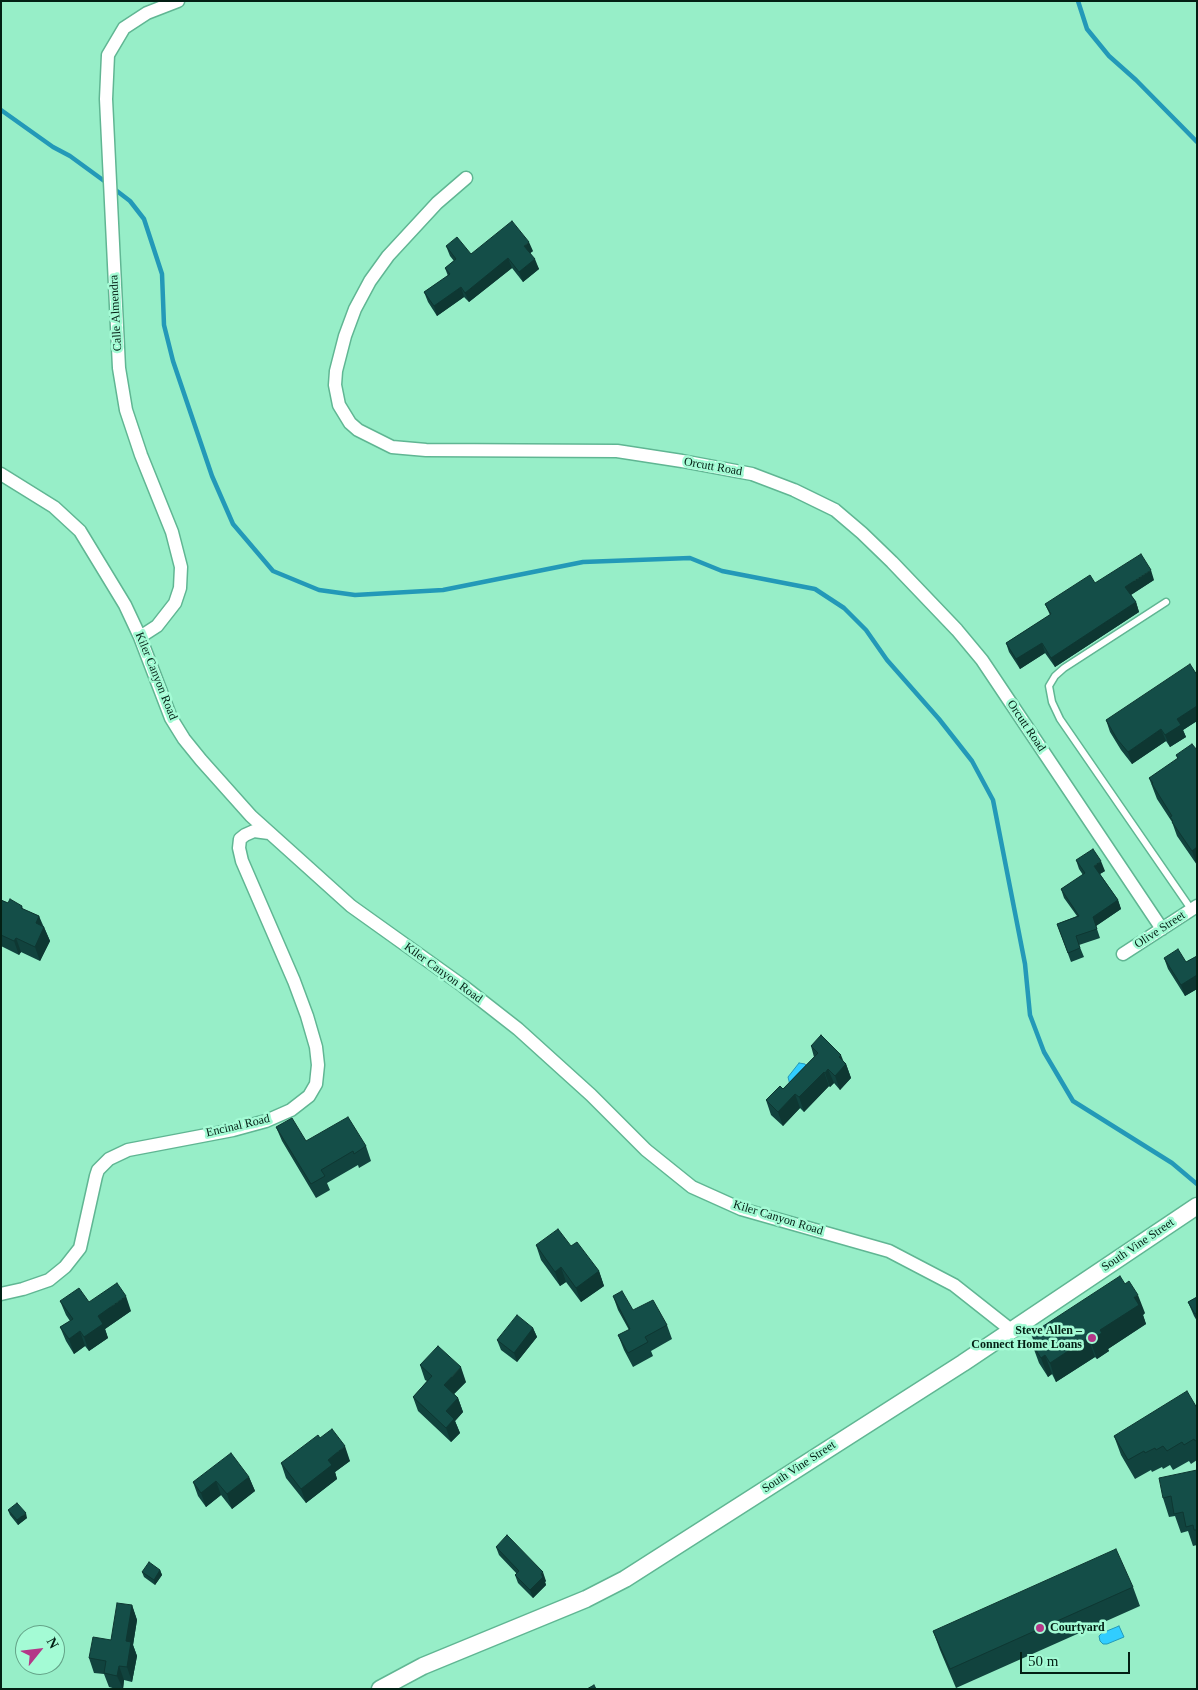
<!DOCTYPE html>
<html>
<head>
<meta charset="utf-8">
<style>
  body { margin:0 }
  #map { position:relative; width:1198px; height:1690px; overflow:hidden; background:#97eec8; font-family:Georgia,serif }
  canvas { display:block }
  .frame { position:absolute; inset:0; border:2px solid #031f14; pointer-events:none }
  .north { position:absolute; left:15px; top:1625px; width:50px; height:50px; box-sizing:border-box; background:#a4fbd5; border:1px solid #64a388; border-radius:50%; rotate:61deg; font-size:14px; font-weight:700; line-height:20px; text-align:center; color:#031f14 }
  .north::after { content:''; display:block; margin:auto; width:18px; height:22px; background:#b43788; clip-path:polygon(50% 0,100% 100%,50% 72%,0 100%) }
  .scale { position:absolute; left:1020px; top:1652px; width:110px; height:22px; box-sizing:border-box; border:2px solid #031f14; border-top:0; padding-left:6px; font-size:15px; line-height:18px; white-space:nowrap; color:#031f14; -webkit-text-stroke:4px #a4fbd5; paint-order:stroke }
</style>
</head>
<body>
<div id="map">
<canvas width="1198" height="1690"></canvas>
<div class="frame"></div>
<div class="north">N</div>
<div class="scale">50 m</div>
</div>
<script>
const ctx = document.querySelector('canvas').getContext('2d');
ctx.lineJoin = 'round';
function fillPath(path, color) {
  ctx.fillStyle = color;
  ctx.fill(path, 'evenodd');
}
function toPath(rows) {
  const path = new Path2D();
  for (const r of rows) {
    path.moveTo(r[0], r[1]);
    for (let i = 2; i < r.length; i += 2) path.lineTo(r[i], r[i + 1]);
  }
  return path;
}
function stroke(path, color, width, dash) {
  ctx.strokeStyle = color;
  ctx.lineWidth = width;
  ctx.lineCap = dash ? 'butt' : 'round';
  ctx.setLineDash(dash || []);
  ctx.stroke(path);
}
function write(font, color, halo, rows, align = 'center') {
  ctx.font = font + ' Georgia,serif';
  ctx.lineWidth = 5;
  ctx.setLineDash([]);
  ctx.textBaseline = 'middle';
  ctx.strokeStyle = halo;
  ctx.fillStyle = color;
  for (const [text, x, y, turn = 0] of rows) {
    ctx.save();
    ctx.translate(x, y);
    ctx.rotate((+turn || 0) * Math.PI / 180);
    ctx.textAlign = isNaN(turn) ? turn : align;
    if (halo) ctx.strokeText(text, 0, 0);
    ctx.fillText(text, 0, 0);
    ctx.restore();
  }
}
const water = toPath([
  [799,1063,805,1064,809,1070,790,1085,788,1077,799,1063],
  [1119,1626,1124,1637,1107,1644,1103,1644,1100,1641,1099,1636,1102,1633,1119,1626]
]);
fillPath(water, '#31cdff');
stroke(water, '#2399b8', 1);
stroke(toPath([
  [1078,1,1087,29,1109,56,1136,80,1197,142],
  [1,110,53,147,70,156,107,183],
  [113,188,130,201,144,219,162,274,164,325,173,361,212,476,233,524,273,571,319,590,355,595,443,590,583,562,690,558,722,571,815,589,844,608,866,630,887,660,939,719,972,761,993,800,1025,964,1030,1015,1044,1052,1073,1101,1172,1163,1197,1184]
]), '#2399b8', 4.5);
const service = toPath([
  [1166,602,1064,668,1055,676,1049,686,1052,702,1060,719,1191,909]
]);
const minor = toPath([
  [466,178,437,203,388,256,370,281,355,309,345,336,336,371,335,385,339,405,350,423,358,430,392,447,426,450,617,451,682,461,752,474,794,490,835,510,862,533,892,562,957,630,982,660,1162,929],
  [1,474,54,507,80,531,125,605,140,637,171,718,184,739,201,760,251,816,351,906,463,986,518,1029,591,1095,646,1150,692,1187,741,1209,889,1251,954,1285,1011,1330],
  [140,637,157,626,175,603,180,588,181,567,172,532,141,455,126,410,119,368,106,99,108,55,124,28,147,13,178,1],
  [1123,954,1197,906],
  [1,1294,23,1289,49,1280,65,1267,80,1248,96,1176,98,1170,109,1159,128,1150,233,1130,266,1121,291,1110,309,1096,316,1084,318,1065,316,1047,307,1016,294,981,242,861,239,848,240,839,245,835,254,831,269,833]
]);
const tertiary = toPath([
  [380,1689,423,1666,586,1599,625,1579,963,1363,1197,1206]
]);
stroke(service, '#60b693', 9);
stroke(minor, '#60b693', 15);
stroke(tertiary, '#60b693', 19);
stroke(service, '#fff', 6);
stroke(minor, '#fff', 12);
stroke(tertiary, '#fff', 16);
fillPath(toPath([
  [446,246,471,254,533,251,530,253,539,269,523,282,512,268,469,302,464,297,437,316,428,302,424,292,448,276,445,268,454,261,450,256],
  [1154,580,1131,595,1136,602,1139,612,1055,667,1045,653,1020,669,1009,652,1006,643,1050,615,1045,604,1095,583],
  [1197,675,1197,721,1183,730,1186,737,1170,747,1166,741,1132,764,1121,750,1110,732,1106,720],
  [1197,750,1197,865,1177,836,1172,822,1157,799,1149,778,1178,759,1176,755],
  [1076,860,1105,871,1100,874,1118,900,1121,909,1096,926,1100,938,1079,945,1084,957,1071,962,1057,924,1077,916,1064,898,1061,889,1083,875,1079,869],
  [1,900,8,903,22,906,23,909,39,916,50,941,40,961,21,952,19,955,1,946],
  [1197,956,1197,989,1185,996,1168,969,1164,958,1186,962],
  [811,1046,843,1061,846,1064,851,1078,840,1090,834,1083,830,1087,829,1086,804,1112,800,1108,783,1126,771,1115,766,1100,783,1089,814,1057],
  [276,1127,306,1141,366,1146,371,1161,359,1168,358,1165,327,1183,330,1190,316,1198,282,1141],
  [536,1245,571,1246,599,1271,604,1286,581,1302,566,1282,560,1286,541,1260],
  [613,1296,633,1310,667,1325,672,1339,651,1351,653,1356,633,1367,624,1350,618,1335,629,1330,618,1310],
  [1197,1297,1197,1321,1194,1316,1188,1302],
  [60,1301,89,1302,131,1311,105,1329,108,1338,89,1351,85,1346,74,1354,66,1341,60,1327,70,1321,66,1315],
  [1145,1313,1143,1315,1146,1324,1108,1349,1109,1351,1097,1359,1095,1357,1056,1382,1052,1374,1048,1377,1039,1363,1032,1344,1034,1342,1031,1334],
  [533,1328,537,1337,517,1362,501,1350,497,1340],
  [420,1365,466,1382,454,1394,458,1398,463,1412,455,1421,460,1433,451,1442,418,1411,413,1397,427,1381,425,1380],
  [1197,1408,1197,1460,1191,1464,1189,1461,1173,1470,1170,1465,1163,1469,1162,1467,1152,1472,1151,1470,1135,1479,1121,1455,1114,1436],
  [320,1438,350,1461,335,1472,337,1479,306,1503,286,1478,281,1463],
  [1197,1470,1197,1545,1193,1546,1188,1531,1181,1533,1175,1516,1169,1517,1163,1498],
  [249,1477,255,1491,232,1509,221,1495,206,1507,198,1496,193,1482],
  [8,1510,27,1518,18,1525,10,1515],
  [496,1547,546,1581,545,1582,546,1585,533,1598,518,1583,515,1575,517,1574,499,1555],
  [160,1570,162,1575,155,1585,144,1577,142,1572],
  [1133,1587,1140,1606,956,1688,940,1650,933,1631],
  [132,1605,137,1620,133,1645,137,1656,132,1682,124,1680,123,1689,116,1689,109,1687,104,1674,94,1673,89,1658,111,1640]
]), '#11433e');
fillPath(toPath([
  [529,242,533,251,528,255,524,246],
  [508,258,512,268,469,302,465,293],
  [535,259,539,269,523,282,519,272],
  [461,287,464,297,437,316,434,306],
  [1151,570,1154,580,1129,596,1125,587],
  [1136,602,1139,612,1055,667,1051,658],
  [1042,643,1045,653,1020,669,1016,659],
  [1197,706,1197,721,1183,730,1186,737,1170,747,1165,735,1177,719],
  [1161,729,1166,741,1132,764,1128,752],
  [1197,847,1197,865,1192,851],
  [1101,861,1105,871,1098,875,1094,866],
  [1118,900,1121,909,1096,926,1100,938,1093,917],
  [39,916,43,929,44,927,50,941,40,961,35,947,36,923],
  [16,938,21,952,19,955,14,941],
  [1197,975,1197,989,1185,996,1181,985],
  [841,1055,845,1065,846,1064,851,1078,840,1090,835,1076,839,1057],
  [828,1069,834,1083,830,1087,825,1073],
  [824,1072,829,1086,804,1112,799,1097],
  [795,1094,800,1108,783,1126,778,1112],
  [561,1267,566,1282,560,1286,555,1272],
  [599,1271,604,1286,581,1302,576,1288],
  [1138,1295,1145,1313,1143,1315,1146,1324,1108,1349,1109,1351,1097,1359,1090,1340,1134,1297],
  [126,1296,131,1311,105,1329,108,1338,89,1351,84,1337,98,1316],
  [533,1328,537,1337,517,1362,514,1353],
  [80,1331,85,1346,74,1354,69,1339],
  [1088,1338,1095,1357,1056,1382,1050,1363],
  [1045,1355,1052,1374,1048,1377,1041,1358],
  [461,1367,466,1382,449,1399,444,1385],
  [458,1398,463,1412,455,1421,460,1433,451,1442,446,1428,446,1411],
  [345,1446,350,1461,335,1472,337,1479,306,1503,301,1489,328,1460],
  [249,1477,255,1491,232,1509,227,1494],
  [216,1481,221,1495,206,1507,201,1493],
  [26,1513,27,1518,18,1525,17,1520],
  [160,1570,162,1575,155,1585,154,1580],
  [543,1572,546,1581,545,1582,546,1585,533,1598,530,1590],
  [132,1605,137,1620,133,1645,137,1656,132,1682,127,1667,126,1641],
  [119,1666,124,1680,123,1689,117,1676]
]), '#0e3732');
const building = toPath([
  [512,221,529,242,524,246,535,259,519,272,508,258,465,293,461,287,434,306,424,292,450,274,445,268,456,259,446,246,457,237,471,254,512,221],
  [1141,554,1151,570,1125,587,1136,602,1051,658,1042,643,1016,659,1006,643,1051,614,1045,604,1090,575,1095,583,1141,554],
  [1190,664,1197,675,1197,706,1177,719,1181,725,1165,735,1161,729,1128,752,1117,739,1106,720,1190,664],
  [1192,744,1197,750,1197,847,1192,851,1172,822,1173,821,1170,817,1172,816,1152,784,1153,783,1149,778,1178,758,1176,755,1192,744],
  [1093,849,1101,861,1094,866,1118,900,1093,917,1097,929,1076,936,1080,948,1068,953,1057,924,1079,916,1061,889,1085,873,1076,860,1093,849],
  [10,899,22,906,21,908,39,916,36,923,44,927,35,947,16,938,14,941,1,935,1,900,8,903,10,899],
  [1178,949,1186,962,1197,956,1197,975,1181,985,1164,958,1178,949],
  [821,1035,841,1055,839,1057,846,1064,835,1076,828,1069,825,1073,824,1072,799,1097,795,1094,778,1112,766,1100,780,1086,783,1089,818,1053,811,1046,821,1035],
  [348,1117,366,1146,354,1154,353,1151,321,1170,325,1176,311,1184,276,1127,292,1118,306,1141,348,1117],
  [558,1229,571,1246,577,1242,599,1271,576,1288,561,1267,555,1272,536,1245,558,1229],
  [1120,1276,1125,1284,1129,1281,1138,1295,1134,1297,1139,1305,1100,1330,1102,1333,1090,1340,1088,1338,1050,1363,1045,1355,1041,1358,1032,1344,1036,1341,1031,1334,1120,1276],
  [117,1283,126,1296,98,1316,103,1324,84,1337,80,1331,69,1339,60,1327,73,1319,60,1301,79,1288,89,1302,117,1283],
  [622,1291,633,1310,653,1300,667,1325,645,1337,648,1342,628,1353,618,1335,630,1329,613,1296,622,1291],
  [1197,1297,1197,1313,1195,1314,1188,1302,1197,1297],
  [517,1315,533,1328,514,1353,497,1340,517,1315],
  [438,1346,461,1367,444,1385,458,1398,446,1411,454,1419,446,1428,413,1397,432,1376,420,1365,438,1346],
  [1187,1391,1197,1408,1197,1440,1195,1441,1194,1439,1184,1445,1182,1442,1167,1451,1163,1446,1156,1450,1155,1448,1145,1453,1144,1451,1128,1460,1114,1436,1187,1391],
  [332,1429,345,1446,328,1460,332,1465,301,1489,281,1463,318,1435,320,1438,332,1429],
  [231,1453,249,1477,227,1494,216,1481,201,1493,193,1482,231,1453],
  [1197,1470,1197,1530,1194,1530,1193,1525,1186,1527,1183,1512,1174,1514,1171,1496,1163,1498,1159,1478,1197,1470],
  [17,1503,26,1513,17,1520,8,1510,17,1503],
  [507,1535,543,1572,541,1574,543,1577,530,1590,515,1575,519,1571,496,1547,507,1535],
  [1116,1549,1133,1587,950,1669,933,1631,1116,1549],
  [149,1562,160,1570,154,1580,142,1572,149,1562],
  [117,1603,132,1605,126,1641,131,1642,127,1667,119,1666,117,1676,104,1673,106,1661,89,1658,93,1637,111,1640,117,1603],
  [594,1685,596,1689,587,1689,594,1685]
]);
fillPath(building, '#144e48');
stroke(building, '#0e3732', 1);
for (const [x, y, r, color] of [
  [1092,1338,5,"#b43788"],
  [1040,1628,5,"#b43788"]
]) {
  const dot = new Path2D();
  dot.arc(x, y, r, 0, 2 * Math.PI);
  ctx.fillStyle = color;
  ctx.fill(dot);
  stroke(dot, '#a4fbd5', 2);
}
write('12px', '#031f14', '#a4fbd5', [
  ["Calle Almendra",116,313,-93],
  ["Orcutt Road",713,467,10],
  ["Kiler Canyon Road",156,676,68],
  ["Orcutt Road",1026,726,56],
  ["Olive Street",1160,930,-33],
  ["Kiler Canyon Road",443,973,36],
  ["Encinal Road",238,1126,-13],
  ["Kiler Canyon Road",778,1218,17],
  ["South Vine Street",1138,1245,-34],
  ["South Vine Street",799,1467,-33]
]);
write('bold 12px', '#031f14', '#a4fbd5', [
  ["Steve Allen –",1082,1331],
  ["Connect Home Loans",1082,1345],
  ["Courtyard",1050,1628,"left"]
], 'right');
</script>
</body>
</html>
